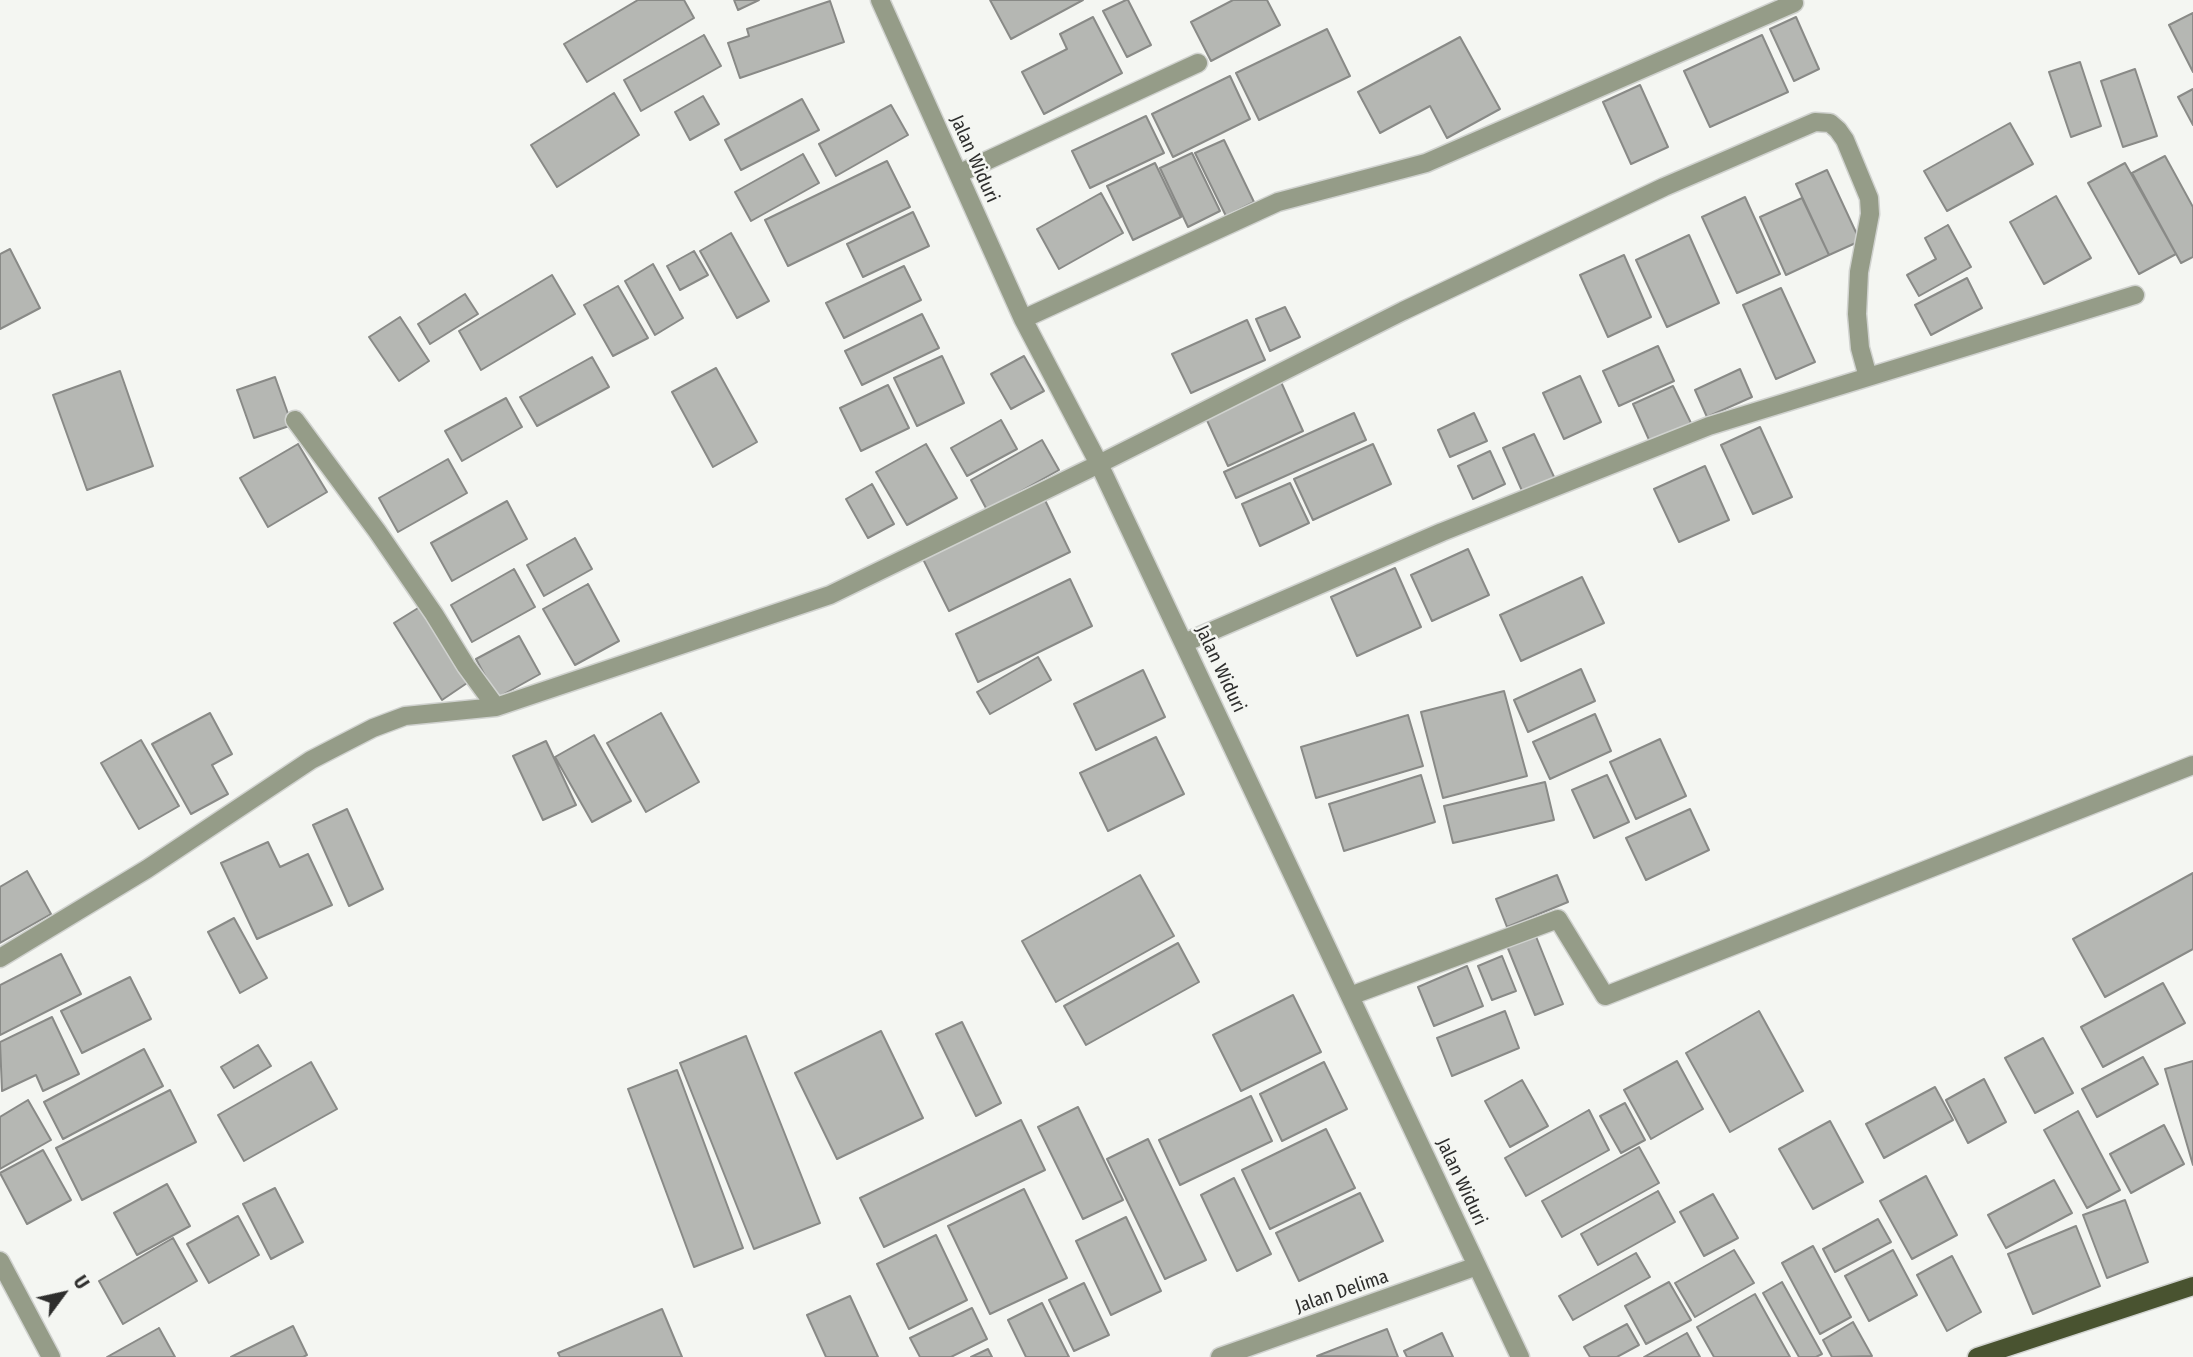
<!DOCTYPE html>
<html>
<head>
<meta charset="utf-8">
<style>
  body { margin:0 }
  #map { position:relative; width:2193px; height:1357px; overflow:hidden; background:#f4f6f2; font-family:"Fira Sans Condensed",sans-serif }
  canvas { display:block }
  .north { position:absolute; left:28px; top:1259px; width:70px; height:70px; -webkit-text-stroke:5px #f4f6f2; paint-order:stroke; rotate:57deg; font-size:19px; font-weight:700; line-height:28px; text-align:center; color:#2e2e2d }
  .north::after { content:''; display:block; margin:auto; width:24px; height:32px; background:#2e2e2d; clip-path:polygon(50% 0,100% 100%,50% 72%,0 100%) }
</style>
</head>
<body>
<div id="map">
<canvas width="2193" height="1357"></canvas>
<div class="north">U</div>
</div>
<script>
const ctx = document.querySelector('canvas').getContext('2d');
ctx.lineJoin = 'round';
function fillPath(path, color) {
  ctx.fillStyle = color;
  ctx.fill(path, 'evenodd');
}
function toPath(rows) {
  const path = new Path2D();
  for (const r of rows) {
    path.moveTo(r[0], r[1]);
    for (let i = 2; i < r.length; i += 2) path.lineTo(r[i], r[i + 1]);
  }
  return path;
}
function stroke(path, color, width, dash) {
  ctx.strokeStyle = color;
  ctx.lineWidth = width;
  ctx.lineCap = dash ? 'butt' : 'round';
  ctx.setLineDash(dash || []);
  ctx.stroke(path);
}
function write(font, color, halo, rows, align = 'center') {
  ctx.font = font + ' "Fira Sans Condensed",sans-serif';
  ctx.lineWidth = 5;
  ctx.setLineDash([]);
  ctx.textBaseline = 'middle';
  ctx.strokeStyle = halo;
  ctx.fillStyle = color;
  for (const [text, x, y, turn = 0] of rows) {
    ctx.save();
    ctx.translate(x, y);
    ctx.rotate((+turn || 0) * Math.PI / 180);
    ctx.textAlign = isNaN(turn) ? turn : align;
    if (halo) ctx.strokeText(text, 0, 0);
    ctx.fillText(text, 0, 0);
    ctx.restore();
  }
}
const building = toPath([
  [638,0,684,0,694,18,587,82,564,44,638,0],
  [734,0,759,0,738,10,734,0],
  [990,0,1083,0,1011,39,990,0],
  [1126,0,1128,0,1151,45,1127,57,1103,11,1126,0],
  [1233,0,1267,0,1280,25,1211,61,1191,22,1233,0],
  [830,1,844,42,740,78,728,43,749,36,747,29,830,1],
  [2193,13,2193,72,2169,25,2193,13],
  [1093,17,1122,73,1044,114,1022,72,1067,49,1060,34,1093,17],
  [1796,17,1819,69,1794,81,1770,29,1796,17],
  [1327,29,1350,76,1259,120,1236,73,1327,29],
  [704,35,721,66,641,111,624,80,704,35],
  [1762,35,1788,92,1710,127,1684,71,1762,35],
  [1460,37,1500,109,1447,138,1430,106,1380,133,1358,92,1460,37],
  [2080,62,2101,126,2071,137,2049,72,2080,62],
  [2135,69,2157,136,2123,147,2101,81,2135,69],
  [1230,76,1250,119,1173,157,1152,114,1230,76],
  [1640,85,1668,147,1631,164,1603,102,1640,85],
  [2193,89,2193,125,2178,97,2193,89],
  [614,93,639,135,557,187,531,145,614,93],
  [703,96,719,124,690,140,675,112,703,96],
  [802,99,819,130,741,170,725,140,802,99],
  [891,105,908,135,836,176,819,144,891,105],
  [1146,116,1164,153,1090,188,1072,151,1146,116],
  [2010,123,2033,164,1947,211,1924,171,2010,123],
  [1224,140,1254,202,1226,216,1195,153,1224,140],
  [1192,153,1220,211,1188,227,1160,168,1192,153],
  [803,154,819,183,751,221,735,192,803,154],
  [2165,156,2193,207,2193,257,2181,263,2132,173,2165,156],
  [887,161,910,207,788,266,765,220,887,161],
  [1155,163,1181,217,1133,240,1107,186,1155,163],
  [2125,163,2176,254,2139,274,2088,183,2125,163],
  [1827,170,1860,241,1829,255,1796,184,1827,170],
  [1101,193,1123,233,1059,269,1037,229,1101,193],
  [2056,196,2091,258,2044,284,2010,222,2056,196],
  [1745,197,1780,274,1737,293,1702,217,1745,197],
  [1802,198,1829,255,1786,275,1760,217,1802,198],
  [913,212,929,246,863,277,847,244,913,212],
  [1948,225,1971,267,1919,296,1907,275,1936,259,1925,238,1948,225],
  [731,233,769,301,737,318,700,251,731,233],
  [1689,235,1719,303,1667,327,1636,260,1689,235],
  [10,249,40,308,0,329,0,254,10,249],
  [694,251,708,275,680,290,667,266,694,251],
  [1624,255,1651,317,1608,337,1580,275,1624,255],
  [653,264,683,318,655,335,625,281,653,264],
  [904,266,921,300,844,338,826,303,904,266],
  [552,275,575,314,481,370,459,331,552,275],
  [1967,278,1982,308,1931,335,1915,305,1967,278],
  [618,286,648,338,613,356,584,305,618,286],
  [1781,288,1815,362,1776,379,1743,305,1781,288],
  [465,294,478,314,430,344,418,324,465,294],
  [1285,307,1300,337,1270,351,1256,319,1285,307],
  [922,314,939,348,862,385,845,351,922,314],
  [400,317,429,361,399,381,369,337,400,317],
  [1247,320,1265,360,1191,393,1172,354,1247,320],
  [1658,346,1674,381,1619,406,1603,371,1658,346],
  [942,356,964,403,917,426,894,378,942,356],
  [1024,356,1044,391,1011,409,991,374,1024,356],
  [592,357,609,387,537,426,520,397,592,357],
  [716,368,757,442,713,467,672,392,716,368],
  [1740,369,1752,397,1707,417,1695,390,1740,369],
  [120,371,153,466,87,490,53,395,120,371],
  [1580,376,1601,422,1564,439,1543,393,1580,376],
  [275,377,292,425,254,438,237,390,275,377],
  [1281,382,1303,431,1228,466,1205,416,1281,382],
  [888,385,909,428,861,451,840,408,888,385],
  [1673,386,1691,423,1650,442,1633,404,1673,386],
  [506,398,522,427,462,461,445,431,506,398],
  [1354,413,1366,440,1236,498,1224,472,1354,413],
  [1474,413,1487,441,1450,457,1438,430,1474,413],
  [1001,420,1017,449,967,476,951,448,1001,420],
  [1760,427,1792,497,1753,514,1721,445,1760,427],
  [1534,434,1555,479,1523,493,1503,448,1534,434],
  [1042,440,1059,470,987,510,971,480,1042,440],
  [298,444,327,492,268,527,240,478,298,444],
  [926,444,957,498,907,525,876,472,926,444],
  [1373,444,1391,484,1313,520,1294,479,1373,444],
  [1490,451,1505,484,1473,499,1458,466,1490,451],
  [448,459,467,493,398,532,379,498,448,459],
  [1705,466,1729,520,1679,542,1654,489,1705,466],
  [1290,483,1309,523,1260,546,1242,504,1290,483],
  [872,484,894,524,868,538,846,499,872,484],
  [1043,496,1070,552,949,611,921,555,1043,496],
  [507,501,527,539,452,581,431,543,507,501],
  [575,538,592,569,544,596,527,565,575,538],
  [1468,549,1489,595,1432,621,1411,575,1468,549],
  [1395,568,1421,627,1357,656,1331,597,1395,568],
  [514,569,535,607,472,642,451,605,514,569],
  [1582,577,1604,623,1521,661,1500,615,1582,577],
  [1070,579,1092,626,978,682,956,634,1070,579],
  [588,584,619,641,575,665,543,609,588,584],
  [423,605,470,681,442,700,394,623,423,605],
  [519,636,540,674,497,698,476,659,519,636],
  [1038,657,1051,680,990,714,977,692,1038,657],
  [1581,669,1595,701,1528,732,1514,700,1581,669],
  [1143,670,1165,717,1096,750,1074,704,1143,670],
  [1504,691,1527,776,1443,798,1421,712,1504,691],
  [210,713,232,754,212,765,228,794,191,814,152,744,210,713],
  [661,713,699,782,646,812,607,743,661,713],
  [1595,714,1611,751,1550,779,1533,742,1595,714],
  [1408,715,1423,766,1316,798,1301,747,1408,715],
  [594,735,631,801,592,822,555,757,594,735],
  [1156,737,1184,794,1108,831,1080,773,1156,737],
  [1660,739,1686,796,1636,819,1610,762,1660,739],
  [141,740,179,806,139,829,101,763,141,740],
  [546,741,576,805,543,820,513,756,546,741],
  [1421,775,1435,822,1344,851,1329,804,1421,775],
  [1607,775,1629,822,1594,838,1572,790,1607,775],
  [1545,782,1554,820,1453,843,1444,806,1545,782],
  [347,809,383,889,349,906,313,825,347,809],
  [1690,809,1709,850,1646,880,1626,838,1690,809],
  [268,842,280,867,308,854,332,905,257,939,221,863,268,842],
  [27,871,51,914,0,943,0,887,27,871],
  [2193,873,2193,949,2105,997,2073,939,2193,873],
  [1140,875,1174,936,1056,1002,1022,941,1140,875],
  [1557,875,1568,902,1507,927,1496,899,1557,875],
  [234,918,267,978,240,993,208,932,234,918],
  [1535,934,1563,1004,1535,1015,1507,946,1535,934],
  [1178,943,1199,982,1086,1045,1064,1006,1178,943],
  [61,954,81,994,0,1035,0,985,61,954],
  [1502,956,1516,991,1492,1000,1478,966,1502,956],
  [1467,966,1483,1006,1434,1026,1418,987,1467,966],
  [130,977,151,1019,82,1053,61,1011,130,977],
  [2163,983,2185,1023,2103,1067,2081,1027,2163,983],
  [1293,995,1321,1052,1241,1091,1213,1035,1293,995],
  [1505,1011,1519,1048,1452,1076,1437,1038,1505,1011],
  [1759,1011,1803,1091,1730,1132,1686,1053,1759,1011],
  [52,1017,79,1074,43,1091,36,1075,2,1091,0,1042,52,1017],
  [962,1022,1001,1103,976,1116,936,1034,962,1022],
  [881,1031,923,1118,837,1159,795,1073,881,1031],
  [746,1036,820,1223,754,1249,680,1063,746,1036],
  [2043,1038,2073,1093,2035,1113,2005,1058,2043,1038],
  [258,1045,271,1066,234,1088,221,1067,258,1045],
  [144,1049,163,1086,63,1139,44,1102,144,1049],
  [2143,1057,2158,1084,2097,1117,2082,1089,2143,1057],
  [1677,1061,1703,1109,1651,1139,1624,1090,1677,1061],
  [2193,1061,2193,1165,2165,1069,2193,1061],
  [311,1062,337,1109,244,1161,218,1115,311,1062],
  [1324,1062,1347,1109,1282,1141,1260,1094,1324,1062],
  [677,1070,743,1248,694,1267,628,1089,677,1070],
  [1984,1079,2006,1122,1968,1143,1946,1100,1984,1079],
  [1522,1080,1548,1126,1510,1147,1485,1101,1522,1080],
  [1935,1087,1953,1120,1884,1158,1866,1124,1935,1087],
  [170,1090,196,1142,82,1200,56,1148,170,1090],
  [1251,1096,1272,1141,1180,1185,1159,1140,1251,1096],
  [28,1100,51,1140,0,1169,0,1117,28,1100],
  [1625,1103,1645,1140,1621,1153,1600,1116,1625,1103],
  [1078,1107,1123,1200,1083,1219,1038,1127,1078,1107],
  [1589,1110,1609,1150,1526,1196,1505,1158,1589,1110],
  [2078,1111,2120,1190,2087,1208,2044,1130,2078,1111],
  [1021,1120,1045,1170,884,1247,860,1198,1021,1120],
  [1830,1121,1863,1182,1813,1209,1779,1149,1830,1121],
  [2164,1125,2184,1164,2131,1193,2110,1154,2164,1125],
  [1326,1129,1355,1188,1270,1229,1242,1170,1326,1129],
  [1148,1139,1206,1260,1165,1279,1107,1159,1148,1139],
  [1639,1147,1659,1183,1562,1237,1542,1201,1639,1147],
  [43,1150,71,1200,27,1224,0,1173,43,1150],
  [1926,1176,1957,1235,1912,1259,1880,1201,1926,1176],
  [1234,1178,1271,1254,1237,1271,1201,1195,1234,1178],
  [2054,1180,2072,1213,2006,1248,1988,1215,2054,1180],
  [167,1184,190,1226,137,1255,114,1213,167,1184],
  [275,1188,303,1242,271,1259,243,1204,275,1188],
  [1024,1189,1067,1278,990,1314,948,1226,1024,1189],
  [1658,1191,1675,1222,1598,1265,1581,1234,1658,1191],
  [1360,1193,1383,1241,1299,1281,1276,1233,1360,1193],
  [1713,1194,1738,1238,1704,1256,1680,1212,1713,1194],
  [2125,1200,2148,1262,2107,1278,2083,1215,2125,1200],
  [238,1216,259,1255,209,1283,187,1244,238,1216],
  [1126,1217,1161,1291,1111,1315,1076,1241,1126,1217],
  [1878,1219,1891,1242,1835,1272,1823,1249,1878,1219],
  [2076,1226,2100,1286,2033,1314,2008,1254,2076,1226],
  [936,1235,967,1300,909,1329,877,1264,936,1235],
  [173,1238,197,1281,123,1324,99,1281,173,1238],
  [1813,1246,1851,1317,1820,1334,1782,1263,1813,1246],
  [1734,1250,1754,1283,1695,1317,1675,1283,1734,1250],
  [1893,1250,1917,1295,1869,1321,1845,1276,1893,1250],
  [1636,1253,1650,1277,1573,1320,1559,1296,1636,1253],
  [1952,1256,1981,1312,1947,1331,1917,1275,1952,1256],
  [1669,1282,1691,1320,1646,1344,1625,1306,1669,1282],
  [1782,1282,1822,1354,1816,1357,1799,1357,1763,1293,1782,1282],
  [1084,1283,1109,1335,1074,1351,1049,1300,1084,1283],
  [1755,1294,1790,1357,1714,1357,1697,1327,1755,1294],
  [850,1296,878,1357,826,1357,807,1315,850,1296],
  [1042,1303,1069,1357,1026,1357,1008,1320,1042,1303],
  [972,1308,987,1339,951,1357,920,1357,910,1338,972,1308],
  [662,1309,682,1357,560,1357,558,1353,662,1309],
  [1853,1322,1872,1356,1832,1357,1823,1340,1853,1322],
  [1627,1324,1639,1345,1617,1357,1590,1357,1584,1347,1627,1324],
  [293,1326,307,1355,303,1357,231,1357,293,1326],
  [159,1328,175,1357,107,1357,159,1328],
  [1387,1329,1398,1357,1317,1356,1387,1329],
  [1442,1333,1453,1357,1407,1357,1404,1351,1442,1333],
  [1687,1333,1700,1357,1644,1357,1687,1333],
  [988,1349,992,1357,971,1357,988,1349]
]);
fillPath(building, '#b5b7b3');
stroke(building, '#898a87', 2);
const minor = toPath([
  [880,0,1023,319,1099,464,1520,1357],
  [958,174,1198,63],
  [1023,319,1278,202,1426,163,1794,3],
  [295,420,377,531,434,614,466,666,496,707],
  [1184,643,1442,532,1709,426,2135,295],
  [0,958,147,869,311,760,373,728,405,716,496,707,830,595,1099,464,1403,311,1664,187,1815,122,1830,123,1838,130,1845,140,1869,198,1870,214,1859,272,1857,314,1860,348,1868,377],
  [1350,996,1558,919,1605,996,2193,765],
  [0,1261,51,1357],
  [1220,1357,1477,1266]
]);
const major = toPath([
  [1977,1357,2193,1286]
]);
stroke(minor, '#d0d2cf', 21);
stroke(major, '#d0d2cf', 21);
stroke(minor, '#959c88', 18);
stroke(major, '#495330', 18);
write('19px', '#2e2e2d', '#f4f6f2', [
  ["Jalan Widuri",974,159,66],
  ["Jalan Widuri",1220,669,65],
  ["Jalan Widuri",1461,1182,65],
  ["Jalan Delima",1342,1292,-19]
]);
</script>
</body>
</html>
